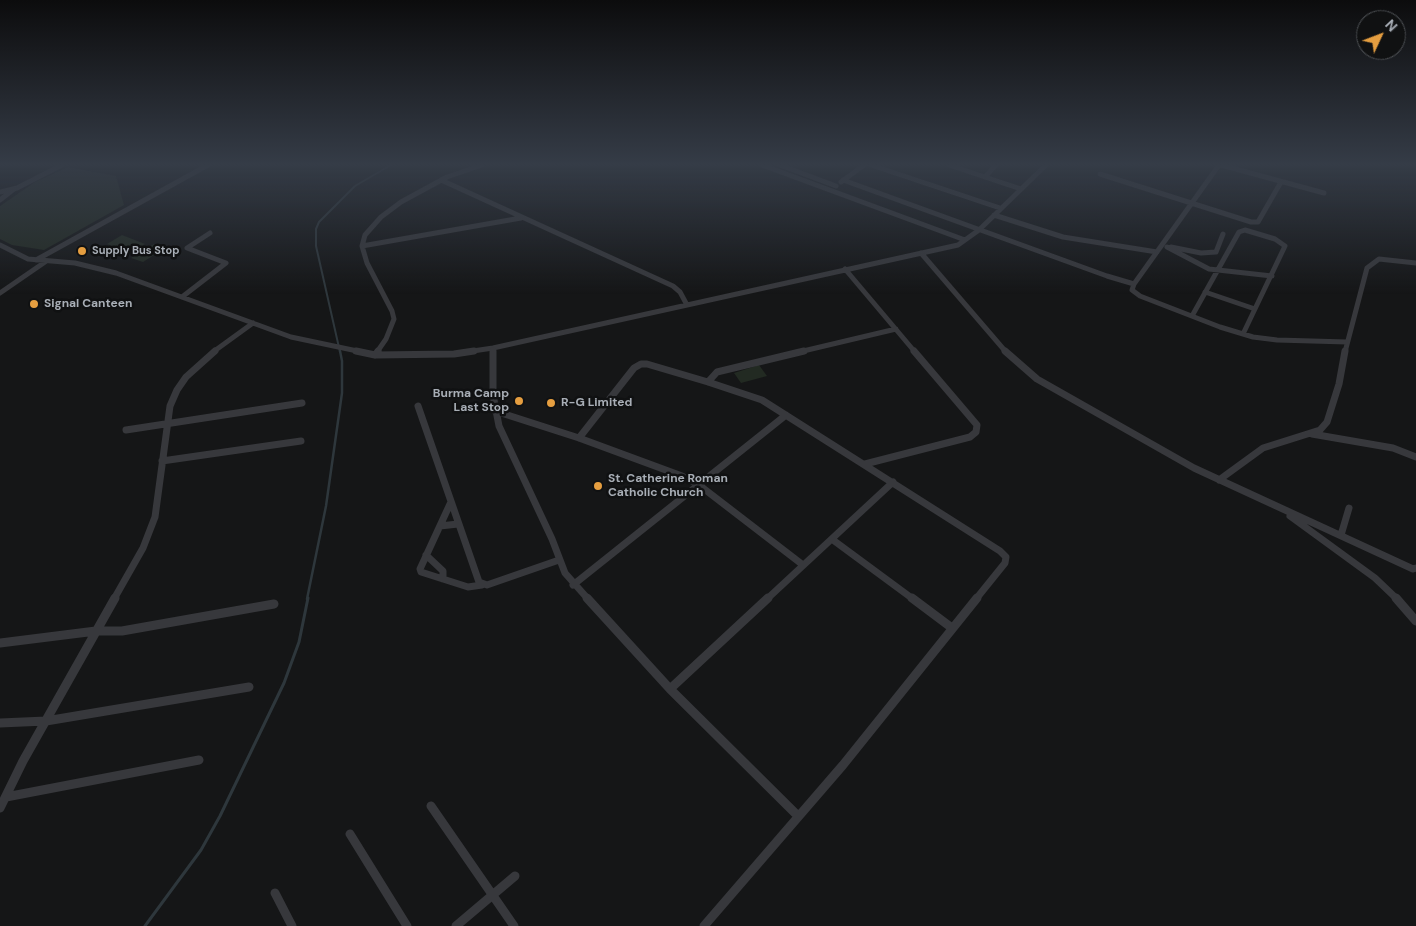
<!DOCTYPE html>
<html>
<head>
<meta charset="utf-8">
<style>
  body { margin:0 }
  #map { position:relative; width:1416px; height:926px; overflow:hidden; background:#151617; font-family:"DM Sans",sans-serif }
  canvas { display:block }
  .north { position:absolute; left:1356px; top:10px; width:50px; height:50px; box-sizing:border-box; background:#101112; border:1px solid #4d5054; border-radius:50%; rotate:47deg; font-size:14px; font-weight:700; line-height:20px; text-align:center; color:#a8aeb6 }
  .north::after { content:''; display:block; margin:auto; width:18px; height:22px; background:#e59e40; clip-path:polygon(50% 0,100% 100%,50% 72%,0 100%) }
</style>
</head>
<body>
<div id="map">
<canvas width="1416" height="926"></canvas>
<div class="north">N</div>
</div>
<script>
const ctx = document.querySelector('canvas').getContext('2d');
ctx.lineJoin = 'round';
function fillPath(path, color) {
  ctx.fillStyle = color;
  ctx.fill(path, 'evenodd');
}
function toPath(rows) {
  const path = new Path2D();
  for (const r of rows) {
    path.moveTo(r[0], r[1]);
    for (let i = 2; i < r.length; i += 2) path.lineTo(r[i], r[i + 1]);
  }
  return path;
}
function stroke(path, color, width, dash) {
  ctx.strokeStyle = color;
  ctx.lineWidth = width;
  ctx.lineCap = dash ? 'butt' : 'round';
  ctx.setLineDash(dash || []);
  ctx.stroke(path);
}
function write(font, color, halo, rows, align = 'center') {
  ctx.font = font + ' "DM Sans",sans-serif';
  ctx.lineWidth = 5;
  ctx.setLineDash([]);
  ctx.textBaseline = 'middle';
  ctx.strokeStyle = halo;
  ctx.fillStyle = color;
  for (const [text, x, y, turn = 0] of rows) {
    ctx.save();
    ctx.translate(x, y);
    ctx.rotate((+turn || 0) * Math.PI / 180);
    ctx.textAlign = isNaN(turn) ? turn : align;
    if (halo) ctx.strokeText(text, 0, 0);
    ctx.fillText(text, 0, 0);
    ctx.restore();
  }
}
fillPath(toPath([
  [68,167,116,176,124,205,44,250,12,245,0,239,0,206,35,182],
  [122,235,145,244,130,252,107,244],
  [154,244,165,248,143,262,131,258],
  [759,365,767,376,741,383,734,373]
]), '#222a22');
stroke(toPath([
  [340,352,316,246,316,229,319,222,355,186,391,165]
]), '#2e373c', 2);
stroke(toPath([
  [307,599,326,506,342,393,342,361,340,351]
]), '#2e373c', 2.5);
stroke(toPath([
  [145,926,201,850,220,816,284,683,299,642,308,598]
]), '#2e373c', 3);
stroke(toPath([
  [762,165,965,240],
  [780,165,836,186],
  [871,165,1000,208],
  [949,165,1021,189],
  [1219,165,1134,284,1132,290,1140,296,1220,327,1253,337,1277,340,1347,342],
  [1221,165,1324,193],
  [1100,174,1251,222,1258,222,1281,182],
  [985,177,996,165],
  [441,180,673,286,680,292,687,305],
  [843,180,1107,276,1134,284],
  [841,182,864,165],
  [0,192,17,188,62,165],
  [0,200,14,189],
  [994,215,1063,237,1157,252],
  [0,245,28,259,75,263,116,273,291,337,362,352],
  [362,246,521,218],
  [1167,247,1209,269,1272,276],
  [1171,247,1201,253,1216,252,1223,234],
  [921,253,1006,352],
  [36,260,208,165],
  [845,269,915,352],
  [1205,292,1255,309],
  [0,293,45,262],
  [182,297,226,263,187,248,210,233],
  [1192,316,1239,232,1245,230,1275,239,1285,246,1243,334],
  [493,348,493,352],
  [213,352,253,323],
  [377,352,386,339,394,319,392,311,367,263,362,246,365,235,381,217,401,202,447,177,482,165],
  [466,352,493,348,958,245,979,230,1046,165],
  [799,352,896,329],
  [1345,352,1367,268,1379,259,1416,263]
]), '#37383c', 5);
stroke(toPath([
  [356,351,375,355,454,354,474,351],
  [493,351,493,395,499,426,552,539,565,573,588,599],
  [1005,351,1037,379,1194,468,1413,569,1416,568],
  [375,355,378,351],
  [708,382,717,372,804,351],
  [418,406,479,582,487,585,559,560],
  [495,411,579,438,682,476,699,485,803,565],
  [126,430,302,403],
  [1312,434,1393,448,1416,457],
  [579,438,634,368,641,364,647,364,708,382,762,400,1000,551,1006,557,1005,563,976,599],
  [162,461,301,441],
  [865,464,970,437,976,432,977,425,914,351],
  [1219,480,1263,448,1320,430,1327,422,1339,384,1345,351],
  [450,504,420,569,421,572,468,587,482,585],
  [1290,516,1375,578,1397,599],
  [440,526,458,524],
  [1341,535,1349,508],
  [833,540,913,599],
  [426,555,443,571,443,579],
  [573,585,786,415],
  [114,599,143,548,155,517,170,406,177,390,186,377,215,351],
  [767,599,893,482]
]), '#37383c', 7);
stroke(toPath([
  [587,598,670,689,798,816],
  [912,598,952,628],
  [1396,598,1416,621],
  [0,643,96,631,122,631,274,604],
  [670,689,768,598],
  [0,723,46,721,249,687],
  [6,797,199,760],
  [431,806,514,926],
  [0,808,23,761,115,598],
  [350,834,407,926],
  [275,893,292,926],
  [456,926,515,876],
  [704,926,843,765,977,598]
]), '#37383c', 9);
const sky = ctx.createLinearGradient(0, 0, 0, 294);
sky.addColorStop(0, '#0c0c0d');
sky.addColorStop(0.56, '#353c47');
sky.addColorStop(1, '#353c4700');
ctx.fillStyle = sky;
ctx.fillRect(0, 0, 1416, 294);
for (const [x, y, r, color] of [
  [82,251,5,"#e59e40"],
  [34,304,5,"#e59e40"],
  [519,401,5,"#e59e40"],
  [551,403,5,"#e59e40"],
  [598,486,5,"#e59e40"]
]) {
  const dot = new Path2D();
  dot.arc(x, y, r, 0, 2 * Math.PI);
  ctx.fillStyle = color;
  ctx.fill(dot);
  stroke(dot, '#101112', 2);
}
write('bold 11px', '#a8aeb6', '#101112', [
  ["Supply Bus Stop",92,251]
], 'left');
write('bold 12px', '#a8aeb6', '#101112', [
  ["Signal Canteen",44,304],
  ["Burma Camp",509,394,"right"],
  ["Last Stop",509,408,"right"],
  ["R-G Limited",561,403],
  ["St. Catherine Roman",608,479],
  ["Catholic Church",608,493]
], 'left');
</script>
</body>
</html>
